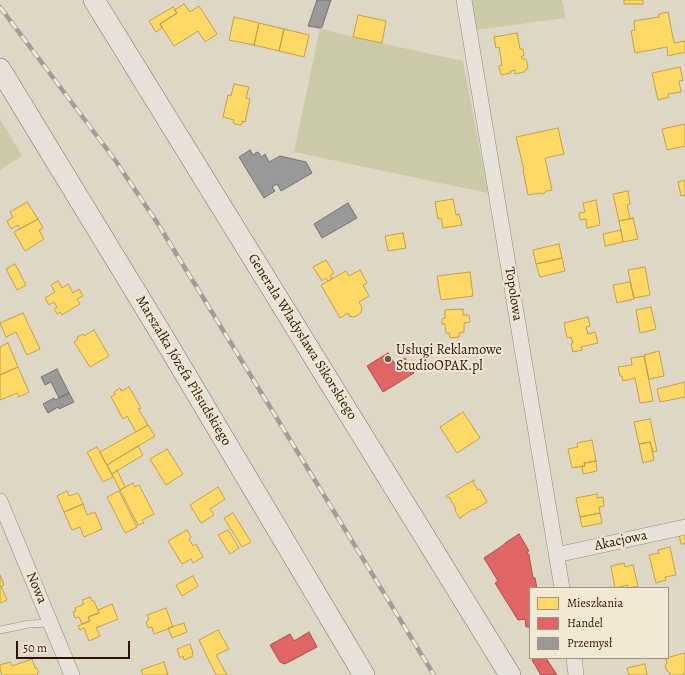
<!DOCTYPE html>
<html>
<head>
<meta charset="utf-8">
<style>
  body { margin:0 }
  #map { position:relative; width:685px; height:675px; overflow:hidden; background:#ded7c6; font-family:Alegreya,serif }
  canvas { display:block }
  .legend { position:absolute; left:529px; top:587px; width:140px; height:72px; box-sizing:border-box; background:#f0e8d3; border:1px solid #a29381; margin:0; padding:5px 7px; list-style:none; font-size:12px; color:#2e1306 }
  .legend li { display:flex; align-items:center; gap:8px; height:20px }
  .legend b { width:20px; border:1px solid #a29381 }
  .scale { position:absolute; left:16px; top:641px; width:114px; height:18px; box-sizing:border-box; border:2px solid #2e1306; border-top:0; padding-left:5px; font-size:12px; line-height:14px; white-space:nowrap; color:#2e1306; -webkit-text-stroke:3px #f0e8d3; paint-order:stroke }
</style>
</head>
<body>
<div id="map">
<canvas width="685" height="675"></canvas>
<ul class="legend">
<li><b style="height:11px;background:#ffd966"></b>Mieszkania</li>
<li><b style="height:11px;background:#e06666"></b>Handel</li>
<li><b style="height:11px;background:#999"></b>Przemysł</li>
</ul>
<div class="scale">50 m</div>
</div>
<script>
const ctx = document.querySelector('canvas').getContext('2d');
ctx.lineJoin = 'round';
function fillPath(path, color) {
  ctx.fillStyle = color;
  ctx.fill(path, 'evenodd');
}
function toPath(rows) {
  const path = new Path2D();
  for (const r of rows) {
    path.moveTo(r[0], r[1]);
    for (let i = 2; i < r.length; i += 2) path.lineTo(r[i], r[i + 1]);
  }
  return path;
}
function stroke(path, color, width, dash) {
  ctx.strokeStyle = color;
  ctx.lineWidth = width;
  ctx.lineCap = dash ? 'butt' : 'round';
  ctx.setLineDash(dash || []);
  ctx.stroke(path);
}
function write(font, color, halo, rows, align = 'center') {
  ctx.font = font + ' Alegreya,serif';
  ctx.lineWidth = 4;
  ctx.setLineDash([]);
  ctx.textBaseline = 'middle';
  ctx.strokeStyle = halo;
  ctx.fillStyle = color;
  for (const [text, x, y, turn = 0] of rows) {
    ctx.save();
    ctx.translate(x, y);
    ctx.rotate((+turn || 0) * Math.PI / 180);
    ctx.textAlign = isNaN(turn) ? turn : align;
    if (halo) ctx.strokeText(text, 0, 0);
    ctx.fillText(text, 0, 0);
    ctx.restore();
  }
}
fillPath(toPath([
  [470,0,562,0,566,18,475,30],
  [320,28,353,37,463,61,488,193,294,152],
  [0,119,22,156,0,170]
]), '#cacaa7');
const homes = toPath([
  [624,0,643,0,643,4,624,4,624,0],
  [184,4,190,12,199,6,217,34,205,42,198,31,174,46,160,24,177,13,174,10,184,4],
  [173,7,177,13,160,24,162,28,156,32,149,21,173,7],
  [668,12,674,43,685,41,685,52,668,56,667,47,635,53,631,31,635,30,634,21,659,17,659,14,668,12],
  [358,15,386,21,382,43,353,37,358,15],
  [234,17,259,23,254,45,229,40,234,17],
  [259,23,284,29,279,51,254,45,259,23],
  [284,29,309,35,304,57,279,51,284,29],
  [517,33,520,49,523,49,524,56,521,56,522,59,526,59,528,67,524,72,515,74,515,70,510,71,511,73,501,75,499,66,502,65,499,47,496,48,494,37,517,33],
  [680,67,683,80,679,81,681,92,668,94,669,97,658,100,652,73,680,67],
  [234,84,249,87,246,98,250,99,245,122,242,121,242,124,240,125,235,124,233,122,234,120,223,117,228,95,231,96,234,84],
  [685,124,685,146,667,150,662,129,685,124],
  [558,128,564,154,545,158,552,190,546,191,545,193,542,194,540,193,528,195,523,170,524,170,516,137,558,128],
  [685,180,685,195,681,196,678,182,685,180],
  [628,191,630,204,627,205,630,219,633,218,619,221,613,194,628,191],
  [453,199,456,215,459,214,462,225,443,228,441,218,438,219,435,202,453,199],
  [596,200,600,225,587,228,586,219,580,220,579,213,585,212,583,203,596,200],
  [27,202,38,219,20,229,18,225,11,229,7,221,13,217,10,212,27,202],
  [633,218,638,239,623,242,619,221,633,218],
  [38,219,43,228,39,230,44,239,25,251,14,232,38,219],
  [621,230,623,242,605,246,603,234,621,230],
  [403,233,406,248,388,251,385,236,403,233],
  [559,244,562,258,536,264,533,250,559,244],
  [562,258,565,271,540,277,536,264,562,258],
  [326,260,334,273,330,276,332,279,328,281,326,278,322,281,313,267,326,260],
  [15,264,26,285,17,290,6,269,15,264],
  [645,267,650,295,634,298,628,270,645,267],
  [360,270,367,283,363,285,369,296,359,302,362,307,361,313,354,317,349,316,348,313,340,318,321,285,346,271,349,276,360,270],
  [470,272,473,296,441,300,437,276,470,272],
  [58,281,62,288,68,284,73,293,79,289,83,296,77,299,80,304,62,315,60,312,57,314,54,309,57,307,54,302,49,305,45,298,55,292,51,285,58,281],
  [630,282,634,299,617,303,613,285,630,282],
  [651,307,656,329,640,333,636,310,651,307],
  [463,309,463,315,469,315,470,322,464,323,464,332,459,333,459,337,450,338,449,333,446,333,445,324,442,324,442,319,445,318,445,310,463,309],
  [23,313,40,349,27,355,16,332,6,337,0,323,23,313],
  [588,317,590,326,586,327,588,334,595,332,598,343,581,347,582,350,573,352,571,344,573,343,571,337,567,338,564,323,588,317],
  [94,330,109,356,90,367,74,342,78,339,77,337,83,334,84,336,94,330],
  [8,343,18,367,0,375,0,347,8,343],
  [659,351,664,376,649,379,644,355,659,351],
  [644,356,653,401,640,403,635,378,623,381,622,376,620,376,618,367,632,365,631,358,644,356],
  [18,367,29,392,19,397,17,393,0,400,0,375,18,367],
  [685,382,685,397,660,402,657,389,685,382],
  [129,387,141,408,138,409,148,425,136,432,127,416,123,419,111,397,115,394,114,392,120,388,121,391,129,387],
  [463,412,480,438,457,453,440,427,463,412],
  [650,419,657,451,653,452,650,442,639,444,634,422,650,419],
  [148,425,155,436,107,465,100,452,148,425],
  [592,440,596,461,584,463,585,466,572,468,568,449,578,447,577,443,592,440],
  [650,442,654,460,643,463,639,444,650,442],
  [138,446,143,455,112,474,107,465,138,446],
  [97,447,113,477,103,482,87,452,97,447],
  [167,449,183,474,166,485,150,459,167,449],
  [596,461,597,471,583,474,582,466,585,466,584,463,596,461],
  [117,470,125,487,120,490,112,474,117,470],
  [474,480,474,481,473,482,478,490,480,489,487,502,474,510,473,509,461,517,461,518,460,519,455,510,456,509,449,497,447,498,446,496,474,480],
  [133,483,135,487,139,485,154,514,142,520,144,523,138,525,120,490,133,483],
  [218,487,225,499,210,509,214,515,201,523,190,505,218,487],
  [67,491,69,496,78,493,83,504,64,512,57,496,67,491],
  [119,491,137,527,125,533,107,497,119,491],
  [597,494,597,498,603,497,604,506,599,507,600,513,580,517,576,498,597,494],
  [83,504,87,515,95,512,102,529,84,537,80,527,72,530,64,512,83,504],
  [233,513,251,542,242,547,224,518,233,513],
  [600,513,602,523,582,527,580,517,600,513],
  [187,530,191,537,189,539,193,546,196,544,203,557,193,563,191,559,182,564,168,541,187,530],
  [228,530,239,548,230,554,218,535,228,530],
  [685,532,685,544,681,544,679,534,685,532],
  [670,547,676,575,665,577,666,580,656,583,649,555,659,553,658,550,670,547],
  [624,563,625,567,633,565,638,586,628,588,628,585,615,588,611,566,624,563],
  [0,575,4,585,1,586,7,600,0,603,0,575],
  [193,576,198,586,182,596,176,585,193,576],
  [90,597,92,601,94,601,99,613,88,617,90,621,82,624,79,617,75,618,73,612,76,611,75,608,84,604,82,600,90,597],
  [112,604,118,619,96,628,100,636,89,641,84,628,80,630,78,626,90,621,88,617,99,613,98,610,112,604],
  [166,608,173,627,154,634,152,627,148,628,146,622,149,620,147,615,166,608],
  [184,623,187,632,172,638,168,628,184,623],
  [218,630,229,649,216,655,227,675,216,675,199,640,218,630],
  [190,644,193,653,192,653,193,656,184,660,183,656,180,658,177,649,190,644],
  [685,653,685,674,684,673,683,675,670,675,670,673,667,671,665,666,667,663,666,658,685,653],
  [32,659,35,668,37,668,39,672,37,674,38,675,2,675,0,669,0,665,10,662,12,666,32,659],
  [164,662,168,675,143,675,141,670,164,662],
  [645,664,647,675,629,675,627,668,645,664]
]);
fillPath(homes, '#ffd966');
stroke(homes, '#c09e49', 1);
const shops = toPath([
  [388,353,395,364,405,358,414,373,383,392,367,366,388,353],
  [519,534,529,551,527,552,529,555,533,578,535,578,537,588,530,588,530,627,526,627,525,619,518,620,495,583,498,581,484,558,505,544,505,543,519,534],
  [309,632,317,647,285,664,280,662,270,645,290,634,294,641,309,632],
  [534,658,546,658,557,675,541,675,532,660,534,658]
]);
fillPath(shops, '#e06666');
stroke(shops, '#ab4d49', 1);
const industry = toPath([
  [317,0,331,0,322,27,320,28,308,26,317,0],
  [250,150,253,155,257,152,259,153,261,157,265,154,269,162,280,156,306,162,312,173,281,191,277,184,272,187,275,191,264,198,239,157,250,150],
  [348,203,357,218,322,238,314,224,348,203],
  [57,369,69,393,59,398,51,382,45,385,41,377,57,369],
  [69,393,74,402,59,409,58,407,48,413,43,404,54,398,55,400,69,393]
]);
fillPath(industry, '#999');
stroke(industry, '#79716d', 1);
const service = toPath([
  [0,630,29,624,51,623]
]);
const minor = toPath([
  [464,0,562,588],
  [0,501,72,675],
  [556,555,685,527],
  [574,658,576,675]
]);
const secondary = toPath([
  [94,0,510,675],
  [0,69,165,340,364,675]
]);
stroke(service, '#8f887d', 8);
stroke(minor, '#8f887d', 16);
stroke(secondary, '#766e64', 22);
stroke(service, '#e6e2d9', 7);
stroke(minor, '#e6e2d9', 15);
stroke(secondary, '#e6e2d9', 21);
const rail = toPath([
  [0,7,115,160,158,224,434,675]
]);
stroke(rail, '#a29c95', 4.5);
stroke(rail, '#f0e8d3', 3, [9]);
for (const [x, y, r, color] of [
  [388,359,4,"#6c5849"]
]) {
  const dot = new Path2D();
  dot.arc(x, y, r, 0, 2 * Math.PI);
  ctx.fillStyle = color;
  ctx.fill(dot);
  stroke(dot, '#f0e8d3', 1.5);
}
write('14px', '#2e1306', '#f0e8d3', [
  ["Topolowa",513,294,81],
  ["Generała Władysława Sikorskiego",302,337,58],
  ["Marszałka Józefa Piłsudskiego",183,371,59],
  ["Akacjowa",621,541,-12],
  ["Nowa",36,588,67]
]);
write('14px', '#2e1306', '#f0e8d3', [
  ["Usługi Reklamowe",396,351],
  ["StudioOPAK.pl",396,367]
], 'left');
</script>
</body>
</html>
